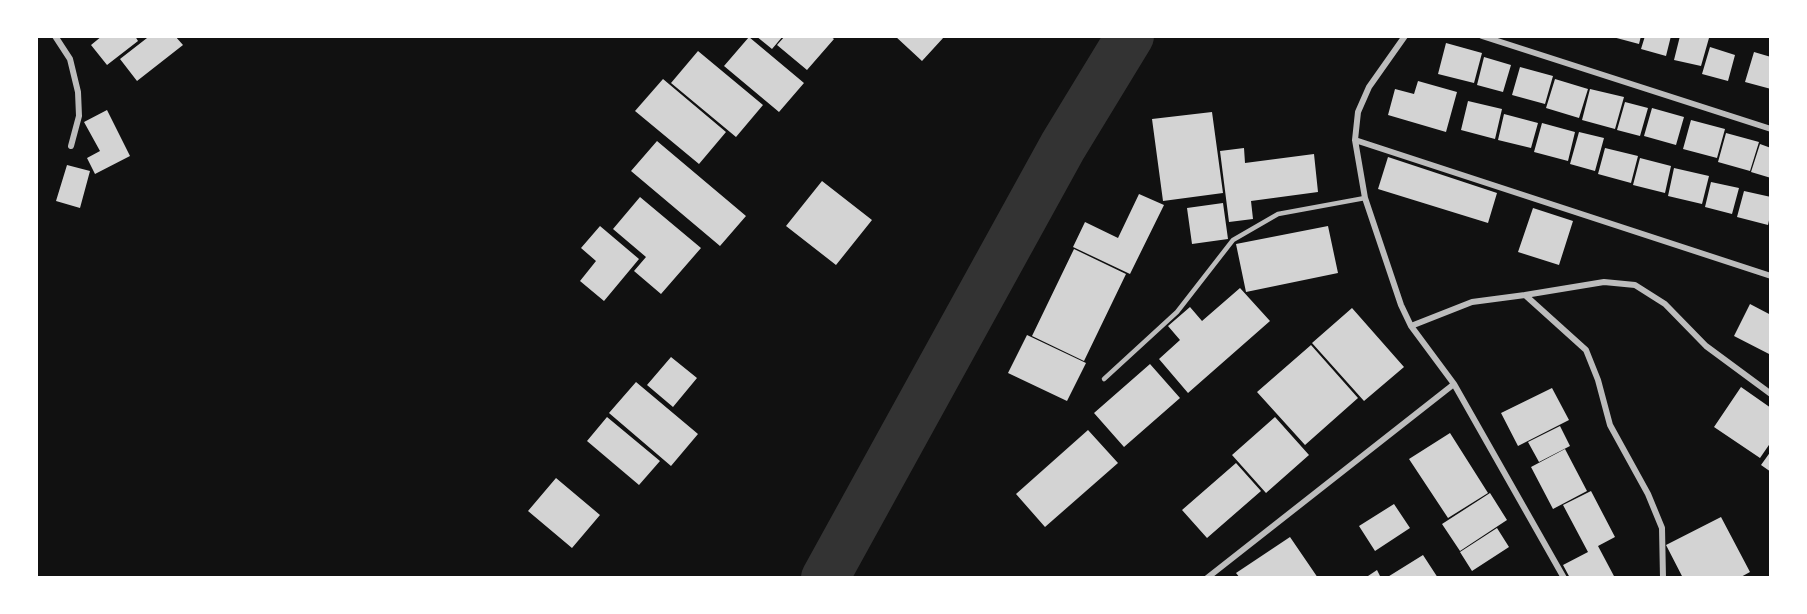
<!DOCTYPE html>
<html>
<head>
<meta charset="utf-8">
<style>
  body { margin:0 }
  #map { position:relative; width:1807px; height:614px; overflow:hidden; background:#111; font-family:Rubik,sans-serif }
  canvas { display:block }
  .frame { position:absolute; inset:0; border:38px solid #fff; pointer-events:none }
</style>
</head>
<body>
<div id="map">
<canvas width="1807" height="614"></canvas>
<div class="frame"></div>
</div>
<script>
const ctx = document.querySelector('canvas').getContext('2d');
ctx.lineJoin = 'round';
function toPath(rows) {
  const path = new Path2D();
  for (const r of rows) {
    path.moveTo(r[0], r[1]);
    for (let i = 2; i < r.length; i += 2) path.lineTo(r[i], r[i + 1]);
  }
  return path;
}
function stroke(path, color, width, dash) {
  ctx.strokeStyle = color;
  ctx.lineWidth = width;
  ctx.lineCap = dash ? 'butt' : 'round';
  ctx.setLineDash(dash || []);
  ctx.stroke(path);
}
function fillPath(path, color) {
  ctx.fillStyle = color;
  ctx.fill(path, 'evenodd');
}
stroke(toPath([
  [825,578,1063,146,1130,36]
]), '#333', 48);
fillPath(toPath([
  [102,36,135,36,138,41,107,65,91,45],
  [145,36,175,36,183,45,137,81,120,59,147,38],
  [756,36,783,36,772,49],
  [785,36,830,36,834,39,807,70,777,45],
  [895,36,943,36,944,37,922,61],
  [1609,36,1641,36,1639,44],
  [1645,36,1671,36,1666,56,1641,49],
  [1680,36,1709,38,1701,66,1674,60],
  [749,37,804,83,779,112,724,66],
  [1446,43,1482,53,1474,83,1438,74],
  [1710,47,1735,55,1728,81,1702,74],
  [698,51,763,105,736,137,671,83],
  [1754,52,1771,57,1771,89,1745,82],
  [1484,57,1511,65,1503,92,1477,85],
  [1520,67,1553,76,1545,104,1512,95],
  [663,79,726,132,699,164,635,111],
  [1555,79,1588,89,1579,118,1546,108],
  [1418,81,1457,92,1446,132,1388,115,1395,89,1414,94],
  [1590,89,1624,97,1615,129,1582,120],
  [1468,101,1502,109,1495,139,1461,130],
  [1625,102,1648,108,1640,136,1617,130],
  [1652,108,1684,117,1676,145,1644,136],
  [107,110,130,156,95,174,87,158,100,151,84,122],
  [1212,112,1223,193,1163,201,1152,119],
  [1504,114,1538,123,1531,148,1498,140],
  [1691,120,1725,129,1717,158,1683,149],
  [1542,123,1575,132,1568,161,1534,152],
  [1579,132,1604,138,1595,171,1570,164],
  [1726,133,1759,142,1750,171,1718,162],
  [657,141,746,216,720,246,631,171],
  [1760,144,1771,148,1771,178,1751,172],
  [1244,148,1245,163,1314,154,1318,192,1251,201,1253,219,1229,222,1220,151],
  [1605,148,1638,156,1631,183,1598,174],
  [1388,157,1497,193,1488,223,1378,189],
  [1640,158,1671,166,1665,193,1633,185],
  [67,165,90,171,80,208,56,201],
  [1674,168,1709,176,1702,204,1668,196],
  [822,181,872,220,836,265,786,226],
  [1711,182,1739,188,1732,214,1705,207],
  [1744,191,1771,197,1771,211,1768,225,1737,217],
  [1139,194,1164,205,1130,274,1073,247,1085,222,1118,238],
  [640,197,701,248,661,294,634,271,646,257,613,229],
  [1223,203,1228,239,1192,244,1187,208],
  [1533,208,1573,221,1559,265,1518,252],
  [600,226,639,259,604,301,580,281,596,261,581,248],
  [1328,226,1338,273,1246,292,1236,244],
  [1074,249,1126,274,1084,361,1032,336],
  [1240,288,1270,321,1188,393,1159,359,1180,340,1168,326,1190,307,1202,321],
  [1750,304,1771,315,1771,355,1734,336],
  [1352,308,1404,367,1364,401,1312,343],
  [1027,335,1086,363,1067,401,1008,373],
  [1311,345,1358,398,1305,445,1257,392],
  [671,357,697,378,673,407,647,385],
  [1150,364,1180,398,1124,447,1094,413],
  [636,382,698,434,671,466,609,413],
  [1741,387,1771,408,1771,442,1760,458,1714,427],
  [1552,388,1569,420,1518,446,1501,413],
  [607,417,660,461,639,485,587,441],
  [1275,417,1309,455,1266,493,1232,455],
  [1560,426,1570,446,1539,462,1528,442],
  [1088,430,1118,463,1045,527,1016,494],
  [1450,433,1488,493,1448,518,1409,459],
  [1565,449,1587,491,1553,509,1531,467],
  [1771,451,1771,472,1761,465],
  [1236,463,1261,491,1207,538,1182,510],
  [556,478,600,515,572,548,528,511],
  [1591,491,1615,537,1598,546,1615,578,1570,578,1563,565,1588,552,1563,505],
  [1490,493,1507,520,1460,551,1442,524],
  [1394,504,1410,528,1375,551,1359,526],
  [1721,517,1750,572,1739,578,1683,578,1666,545],
  [1497,528,1509,547,1472,571,1460,552],
  [1290,537,1318,578,1240,578,1236,573],
  [1423,555,1438,578,1386,578],
  [1377,570,1381,578,1365,578]
]), '#d3d3d3');
stroke(toPath([
  [1104,379,1177,312,1233,240,1278,214,1365,198]
]), '#bcbcbc', 4.5);
stroke(toPath([
  [55,36,70,59,78,92,79,116,71,146],
  [1405,36,1369,87,1358,112,1355,140,1365,198,1401,305,1411,326,1454,384,1564,578],
  [1482,36,1771,129],
  [1355,140,1771,276],
  [1525,295,1604,282,1635,285,1665,304,1706,346,1771,394],
  [1411,326,1472,302,1525,295,1586,350,1598,380,1610,425,1648,494,1662,528,1663,578],
  [1207,578,1454,384]
]), '#bcbcbc', 6);
</script>
</body>
</html>
